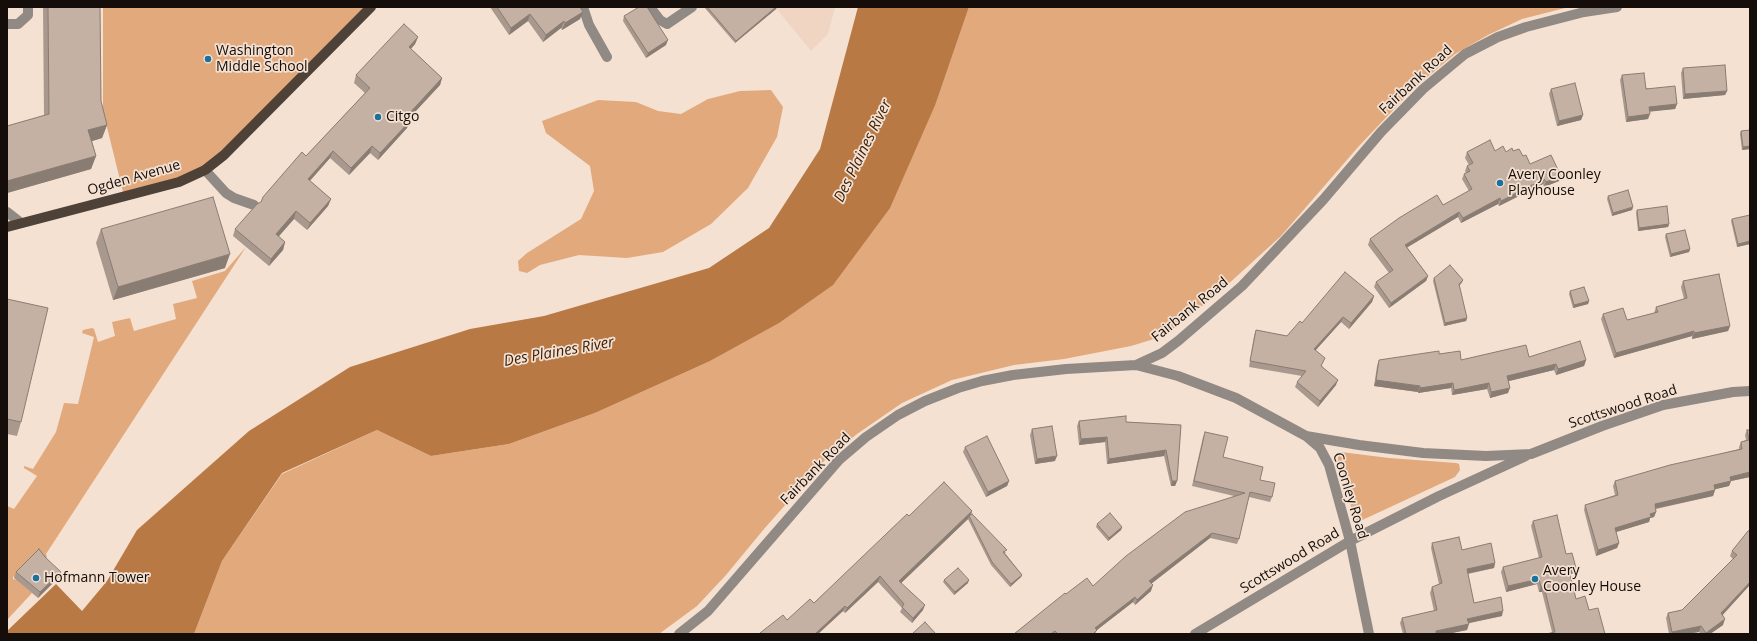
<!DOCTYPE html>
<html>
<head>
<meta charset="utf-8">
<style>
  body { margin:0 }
  #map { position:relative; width:1757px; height:641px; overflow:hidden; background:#f4e1d2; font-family:"Open Sans",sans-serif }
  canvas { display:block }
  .frame { position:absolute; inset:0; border:8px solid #140d09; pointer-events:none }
</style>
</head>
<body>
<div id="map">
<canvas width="1757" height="641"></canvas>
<div class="frame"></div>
</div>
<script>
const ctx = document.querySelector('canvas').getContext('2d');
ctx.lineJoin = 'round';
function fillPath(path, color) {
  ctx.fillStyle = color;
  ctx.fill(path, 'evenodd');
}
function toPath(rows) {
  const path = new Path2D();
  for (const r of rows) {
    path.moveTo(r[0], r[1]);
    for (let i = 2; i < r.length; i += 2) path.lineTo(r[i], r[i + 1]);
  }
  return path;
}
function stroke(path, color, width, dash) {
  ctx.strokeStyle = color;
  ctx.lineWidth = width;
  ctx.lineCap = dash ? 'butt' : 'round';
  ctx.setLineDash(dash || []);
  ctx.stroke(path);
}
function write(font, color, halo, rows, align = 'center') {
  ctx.font = font + ' "Open Sans",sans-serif';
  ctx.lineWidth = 3.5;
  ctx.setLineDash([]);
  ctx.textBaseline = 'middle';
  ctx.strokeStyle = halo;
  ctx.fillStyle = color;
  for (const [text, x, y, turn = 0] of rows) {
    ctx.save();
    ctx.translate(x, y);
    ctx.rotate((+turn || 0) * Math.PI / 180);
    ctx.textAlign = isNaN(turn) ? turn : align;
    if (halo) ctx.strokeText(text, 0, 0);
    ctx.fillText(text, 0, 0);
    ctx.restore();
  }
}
fillPath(toPath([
  [775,7,835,7,828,34,811,51]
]), '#efd5c2');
fillPath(toPath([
  [103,7,365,7,219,154,202,167,177,179,123,192,103,111],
  [969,7,1569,7,1522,19,1488,35,1455,54,1413,89,1359,146,1281,236,1215,296,1174,328,1154,339,1131,346,1064,359,1014,365,952,380,902,403,857,434,824,461,764,529,726,575,697,606,659,634,194,634,222,561,282,474,377,430,431,456,509,444,595,413,708,362,936,103],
  [771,90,783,107,777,137,748,188,711,224,663,252,627,258,579,255,540,265,527,273,519,271,518,261,527,253,581,219,594,191,590,166,546,133,542,121,598,100,636,102,658,111,681,114,708,99,740,91],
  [246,247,46,554,47,557,43,562,13,577,13,579,17,580,32,593,7,620,7,506,14,509,37,476,24,468,24,466,33,469,56,432,64,403,78,404,94,337,82,333,83,330,92,328,94,329,98,342,115,336,112,322,130,318,134,331,176,319,173,304,197,298,192,281,225,271],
  [1341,452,1389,458,1456,463,1459,464,1460,470,1455,477,1358,522,1353,516,1344,473,1338,460,1338,455]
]), '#e2a97c');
fillPath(toPath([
  [858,7,969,7,936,103,890,208,833,285,779,323,708,362,595,413,509,444,431,456,377,430,282,473,222,561,194,634,7,634,7,631,56,584,82,611,107,581,137,530,249,431,350,367,470,329,544,316,709,268,769,228,820,149]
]), '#b97944');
stroke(toPath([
  [583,7,589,25,607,57],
  [650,7,660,20,667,24,692,7],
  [7,24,18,24,28,15,28,7],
  [205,170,226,193,234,198,254,205],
  [7,212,21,223],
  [1136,365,1178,376,1236,398,1306,436,1320,448,1329,465,1350,541,1369,634],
  [1306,436,1359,445,1423,453,1486,456,1531,454,1602,426,1663,405,1733,392,1750,391],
  [679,634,708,611,839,460,866,437,898,415,925,401,958,388,982,381,1013,375,1066,369,1136,365,1162,353,1178,341,1242,286,1323,200,1381,132,1423,89,1465,54,1498,37,1526,27,1584,12,1617,7],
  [1195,634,1350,541,1439,496,1526,456]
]), '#918983', 10);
stroke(toPath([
  [7,227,179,182,205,170,224,155,371,7]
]), '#4e4137', 10);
fillPath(toPath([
  [43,7,100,7,101,101,107,125,102,138,92,141,96,156,91,169,7,193,7,126,44,116],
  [490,7,580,7,580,19,562,30,561,28,543,42,528,21,509,35],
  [704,7,777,7,776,9,735,43],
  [624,16,666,45,646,58,623,21],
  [418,37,415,44,411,49,442,78,440,85,408,119,410,121,407,128,378,160,370,153,349,175,330,158,310,181,331,199,328,206,307,230,294,219,278,236,285,242,283,250,269,266,233,236,235,229,306,156,365,93,354,83,356,75],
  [1683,68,1727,91,1725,95,1683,99,1681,73],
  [1622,75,1677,104,1675,109,1649,111,1648,119,1626,122,1620,80],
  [1551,89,1583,115,1581,120,1557,126,1549,94],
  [1750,130,1750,149,1742,150,1740,134,1741,131],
  [1495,151,1506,152,1513,151,1523,156,1530,164,1559,181,1544,187,1543,184,1499,206,1498,204,1461,223,1458,217,1407,247,1428,276,1426,281,1389,308,1374,287,1376,282,1389,273,1368,245,1370,239,1443,205,1469,191,1462,179,1464,174,1466,173,1465,171,1467,166,1469,165,1465,158,1467,152],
  [1608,196,1633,207,1632,210,1612,216,1607,199],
  [1637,210,1669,224,1668,227,1638,231,1636,213],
  [1732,219,1750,244,1737,247,1731,221],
  [101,229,225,268,113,300,96,243],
  [1666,234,1690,249,1689,252,1670,257,1665,237],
  [1434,278,1463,280,1462,283,1459,286,1467,318,1466,321,1444,326,1433,281],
  [1683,281,1730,326,1728,331,1692,339,1692,336,1614,358,1601,319,1603,314,1627,320,1654,313,1656,307,1684,299,1681,287],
  [1570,291,1589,301,1588,304,1573,308,1569,294],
  [1374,296,1372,302,1349,329,1341,322,1316,350,1322,366,1336,385,1318,407,1295,387,1297,382,1302,376,1249,367,1254,336,1256,330,1287,336,1302,323],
  [7,299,21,422,17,436,7,434],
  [1439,354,1461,360,1586,360,1584,366,1556,375,1554,370,1509,381,1508,393,1490,398,1487,389,1452,395,1451,388,1418,393,1418,392,1374,386,1377,366,1379,360],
  [1079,421,1126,422,1181,425,1177,481,1175,486,1171,486,1164,456,1107,464,1105,442,1079,445,1077,426],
  [1032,429,1055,461,1035,464,1030,435],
  [1747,430,1750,430,1750,477,1731,481,1729,486,1715,489,1715,490,1713,496,1656,509,1656,512,1654,517,1650,518,1649,522,1616,532,1619,543,1617,548,1596,556,1584,510,1585,505,1615,495,1613,486,1615,481,1739,449,1739,447,1741,442,1746,440,1745,435],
  [1205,432,1223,457,1260,480,1272,497,1270,502,1249,497,1239,539,1237,544,1210,538,1151,584,1151,591,1135,605,1133,602,1097,630,1095,634,1014,634,1066,594,1093,586,1234,496,1192,486,1203,437],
  [965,447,1009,481,1007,486,986,497,963,452],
  [972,511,971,515,1006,553,1005,553,1022,575,1021,577,1010,587,991,565,968,519,901,583,923,610,912,623,900,612,902,608,878,582,845,613,843,611,818,634,760,634,760,633,787,620,814,603,909,516],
  [1533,521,1566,554,1574,573,1570,574,1576,599,1589,610,1605,634,1552,632,1542,592,1539,592,1537,584,1506,592,1501,572,1503,567,1539,558,1531,526],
  [1097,524,1122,527,1121,530,1108,541,1096,527],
  [1750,530,1723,615,1723,625,1710,634,1701,634,1699,632,1686,634,1669,634,1666,618,1668,613,1682,610,1733,559,1730,556,1732,551],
  [1432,543,1462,550,1495,563,1494,568,1468,574,1474,603,1502,616,1468,623,1467,630,1447,634,1403,634,1400,623,1402,618,1434,611,1430,593,1432,587,1439,584,1431,548],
  [16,572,59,577,38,598,14,578],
  [944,580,968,583,954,595,943,582]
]), '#a9988d');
fillPath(toPath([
  [776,7,777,7,776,9,735,43,736,41],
  [583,12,580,19,562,30,565,23],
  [530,14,528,21,509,35,511,28],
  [564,21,561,28,543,42,546,35],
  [418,37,415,44,406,54,409,47],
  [668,40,666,45,646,58,648,53],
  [442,78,440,85,403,125,406,117],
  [1727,91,1725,95,1683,99,1685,94],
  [1677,104,1675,109,1647,112,1649,107],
  [1650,114,1648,119,1626,122,1628,117],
  [1583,115,1581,120,1557,126,1559,121],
  [410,121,407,128,378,160,380,153],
  [107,125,102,138,83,144,88,130],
  [372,146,370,153,349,175,351,168],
  [1750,146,1750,149,1742,150,1743,147],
  [333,151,330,158,305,186,308,179],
  [96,156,91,169,7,193,7,181],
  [1561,176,1559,181,1544,187,1546,182],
  [1544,179,1543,184,1499,206,1501,201],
  [1500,198,1498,204,1461,223,1463,218],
  [331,199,328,206,307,230,310,223],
  [1633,207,1632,210,1612,216,1613,213],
  [296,211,294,219,274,242,276,234],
  [1459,212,1458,217,1403,250,1405,245],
  [1669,224,1668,227,1638,231,1639,228],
  [1750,241,1750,244,1737,247,1738,244],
  [285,242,283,250,269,266,271,259],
  [1690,249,1689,252,1670,257,1671,254],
  [230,254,225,268,113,300,118,287],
  [1428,276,1426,281,1389,308,1391,303],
  [1374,296,1372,302,1349,329,1351,323],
  [1589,301,1588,304,1573,308,1574,305],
  [1343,317,1341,322,1312,354,1314,349],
  [1467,318,1466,321,1444,326,1445,323],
  [1730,326,1728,331,1692,339,1694,333],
  [1694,331,1692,336,1614,358,1616,353],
  [1586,360,1584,366,1556,375,1558,369],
  [1556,364,1554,370,1505,382,1507,376],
  [1338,380,1336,385,1318,407,1320,401],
  [1376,380,1420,386,1418,392,1374,386],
  [1453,383,1451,388,1418,393,1420,388],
  [1489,383,1487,389,1452,395,1454,390],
  [1510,388,1508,393,1490,398,1491,392],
  [1107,437,1105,442,1079,445,1081,439],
  [1166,450,1164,456,1107,464,1109,459],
  [1057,456,1055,461,1035,464,1037,459],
  [1750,472,1750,477,1731,481,1729,486,1712,490,1714,485,1730,477],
  [1009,481,1007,486,986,497,988,492],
  [1172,481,1177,481,1175,486,1171,486],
  [1715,490,1713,496,1653,509,1655,504],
  [972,511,970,516,969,516,968,519,897,587,899,581],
  [1656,512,1654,517,1650,518,1649,522,1613,533,1615,528],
  [1122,527,1121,530,1108,541,1109,538],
  [1212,533,1210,538,1147,587,1149,581],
  [1619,543,1617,548,1596,556,1598,550],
  [1495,563,1494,568,1465,574,1467,569],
  [1576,568,1574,573,1567,575,1569,570],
  [61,572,59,577,38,598,40,592],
  [1022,575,1021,577,1010,587,1011,584],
  [880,576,878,582,845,613,847,608],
  [1539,579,1537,584,1506,592,1508,586],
  [969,580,968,583,954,595,955,592],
  [1750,582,1750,585,1719,619,1721,613],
  [1153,585,1151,591,1135,605,1137,600],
  [1544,586,1542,592,1539,592,1541,587],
  [1135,597,1133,602,1093,633,1095,628],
  [925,605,923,610,912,623,913,618],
  [845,606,843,611,818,634,815,634],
  [1503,611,1502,616,1465,624,1467,619],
  [1725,619,1723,625,1710,634,1706,634,1706,633],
  [1469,624,1467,630,1447,634,1435,634,1436,631],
  [1701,626,1699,632,1686,634,1671,634,1672,632]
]), '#897c73');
const building = toPath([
  [48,7,100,7,101,101,107,125,88,130,96,156,7,181,7,126,49,114,48,7],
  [497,7,580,7,583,12,565,23,564,21,546,35,530,14,511,28,497,7],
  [639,7,647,7,668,40,648,53,624,16,639,7],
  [707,7,776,7,736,41,707,7],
  [404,24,418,37,409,47,442,78,406,117,410,121,380,153,372,146,351,168,333,151,308,179,331,199,310,223,296,211,276,234,285,242,271,259,235,229,257,204,261,202,263,197,302,152,306,156,370,88,356,75,404,24],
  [1725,65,1727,91,1685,94,1683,68,1725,65],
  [1644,73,1646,89,1675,86,1677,104,1649,107,1650,114,1628,117,1622,75,1644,73],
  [1575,83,1583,115,1559,121,1551,89,1575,83],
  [1750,130,1750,146,1743,147,1741,131,1750,130],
  [1490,140,1495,151,1503,146,1506,152,1512,148,1513,151,1519,149,1523,156,1526,155,1530,164,1551,155,1561,176,1546,182,1544,179,1501,201,1500,198,1463,218,1459,212,1405,245,1428,276,1391,303,1376,282,1393,270,1370,239,1399,218,1437,195,1443,205,1472,189,1464,174,1470,171,1467,166,1473,163,1467,152,1490,140],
  [1628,190,1633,207,1613,213,1608,196,1628,190],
  [213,197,230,254,118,287,101,229,213,197],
  [1667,206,1669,224,1639,228,1637,210,1667,206],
  [1750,215,1750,241,1738,244,1732,219,1750,215],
  [1685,230,1690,249,1671,254,1666,234,1685,230],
  [1450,265,1463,280,1459,284,1467,318,1445,323,1434,278,1450,265],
  [1345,272,1374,296,1351,323,1343,317,1314,349,1325,358,1321,366,1338,380,1320,401,1297,382,1306,371,1250,361,1256,330,1287,336,1300,321,1302,323,1345,272],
  [1719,274,1730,326,1694,333,1694,331,1616,353,1603,314,1623,308,1627,320,1658,312,1656,307,1687,298,1683,281,1719,274],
  [1584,287,1589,301,1574,305,1570,291,1584,287],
  [7,299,48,308,21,422,7,419,7,299],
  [1580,341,1586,360,1558,369,1556,364,1507,376,1510,388,1491,392,1489,383,1454,390,1453,383,1420,388,1420,386,1376,380,1379,360,1439,351,1439,354,1460,351,1461,360,1526,345,1529,357,1580,341],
  [1126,416,1126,422,1181,425,1177,481,1172,481,1166,450,1109,459,1107,437,1081,439,1079,421,1126,416],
  [1052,426,1057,456,1037,459,1032,429,1052,426],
  [1747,430,1750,430,1750,472,1730,477,1731,481,1714,485,1715,490,1655,504,1656,512,1650,514,1651,517,1615,528,1619,543,1598,550,1585,505,1618,495,1615,481,1670,465,1742,449,1741,442,1749,440,1747,430],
  [1205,432,1228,437,1223,457,1263,467,1260,480,1275,483,1272,497,1250,492,1239,539,1212,533,1149,581,1153,585,1137,600,1135,597,1095,628,1097,630,1093,634,1058,634,1055,631,1051,634,1014,634,1065,593,1066,594,1087,578,1093,586,1126,556,1185,512,1245,493,1194,481,1205,432],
  [987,436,1009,481,988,492,965,447,987,436],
  [944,482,972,511,899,581,925,605,913,618,902,607,904,604,880,576,847,608,845,606,815,634,761,634,760,633,783,615,787,620,810,599,814,603,907,514,909,516,944,482],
  [1110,513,1122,527,1109,538,1097,524,1110,513],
  [972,514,1007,550,1003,552,1022,575,1011,584,992,562,969,516,972,514],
  [1557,515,1566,554,1572,553,1576,568,1569,570,1576,599,1585,596,1589,610,1598,608,1605,634,1546,634,1555,632,1544,586,1541,587,1539,579,1508,586,1503,567,1542,557,1533,521,1557,515],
  [1750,530,1750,582,1721,613,1725,619,1706,633,1701,626,1672,632,1668,613,1682,610,1737,555,1732,551,1748,531,1750,530],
  [1459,537,1462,550,1491,543,1495,563,1467,569,1474,603,1501,597,1503,611,1467,619,1469,624,1436,631,1436,634,1406,634,1402,618,1437,610,1432,587,1442,583,1432,543,1459,537],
  [39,549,45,557,61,572,40,592,16,572,39,549],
  [958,568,969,580,955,592,944,580,958,568],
  [925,622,936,634,912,634,925,622]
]);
fillPath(building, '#c4b1a4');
stroke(building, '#897c73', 1);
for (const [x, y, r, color] of [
  [208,59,4,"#1971a0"],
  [378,117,4,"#1971a0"],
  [1500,183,4,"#1971a0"],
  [36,578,4,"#1971a0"],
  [1535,579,4,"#1971a0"]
]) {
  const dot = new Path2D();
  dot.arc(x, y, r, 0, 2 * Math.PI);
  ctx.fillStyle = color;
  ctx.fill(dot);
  stroke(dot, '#f4e1d2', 1.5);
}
write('14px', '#140d09', '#f4e1d2', [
  ["Washington",216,51],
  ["Middle School",216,67],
  ["Citgo",386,117],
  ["Avery Coonley",1508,175],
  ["Playhouse",1508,191],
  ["Avery",1543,571],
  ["Coonley House",1543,587],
  ["Hofmann Tower",44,578]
], 'left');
write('14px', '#140d09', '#f4e1d2', [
  ["Fairbank Road",1416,80,-43],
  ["Ogden Avenue",134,178,-16],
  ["Fairbank Road",1190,310,-39],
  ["Scottswood Road",1623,407,-18],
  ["Fairbank Road",816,469,-46],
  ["Coonley Road",1350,496,73],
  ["Scottswood Road",1290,561,-31]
]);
write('italic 15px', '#3d220b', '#f4e1d2', [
  ["Des Plaines River",863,151,-64],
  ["Des Plaines River",559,352,-10]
]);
</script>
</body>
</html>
